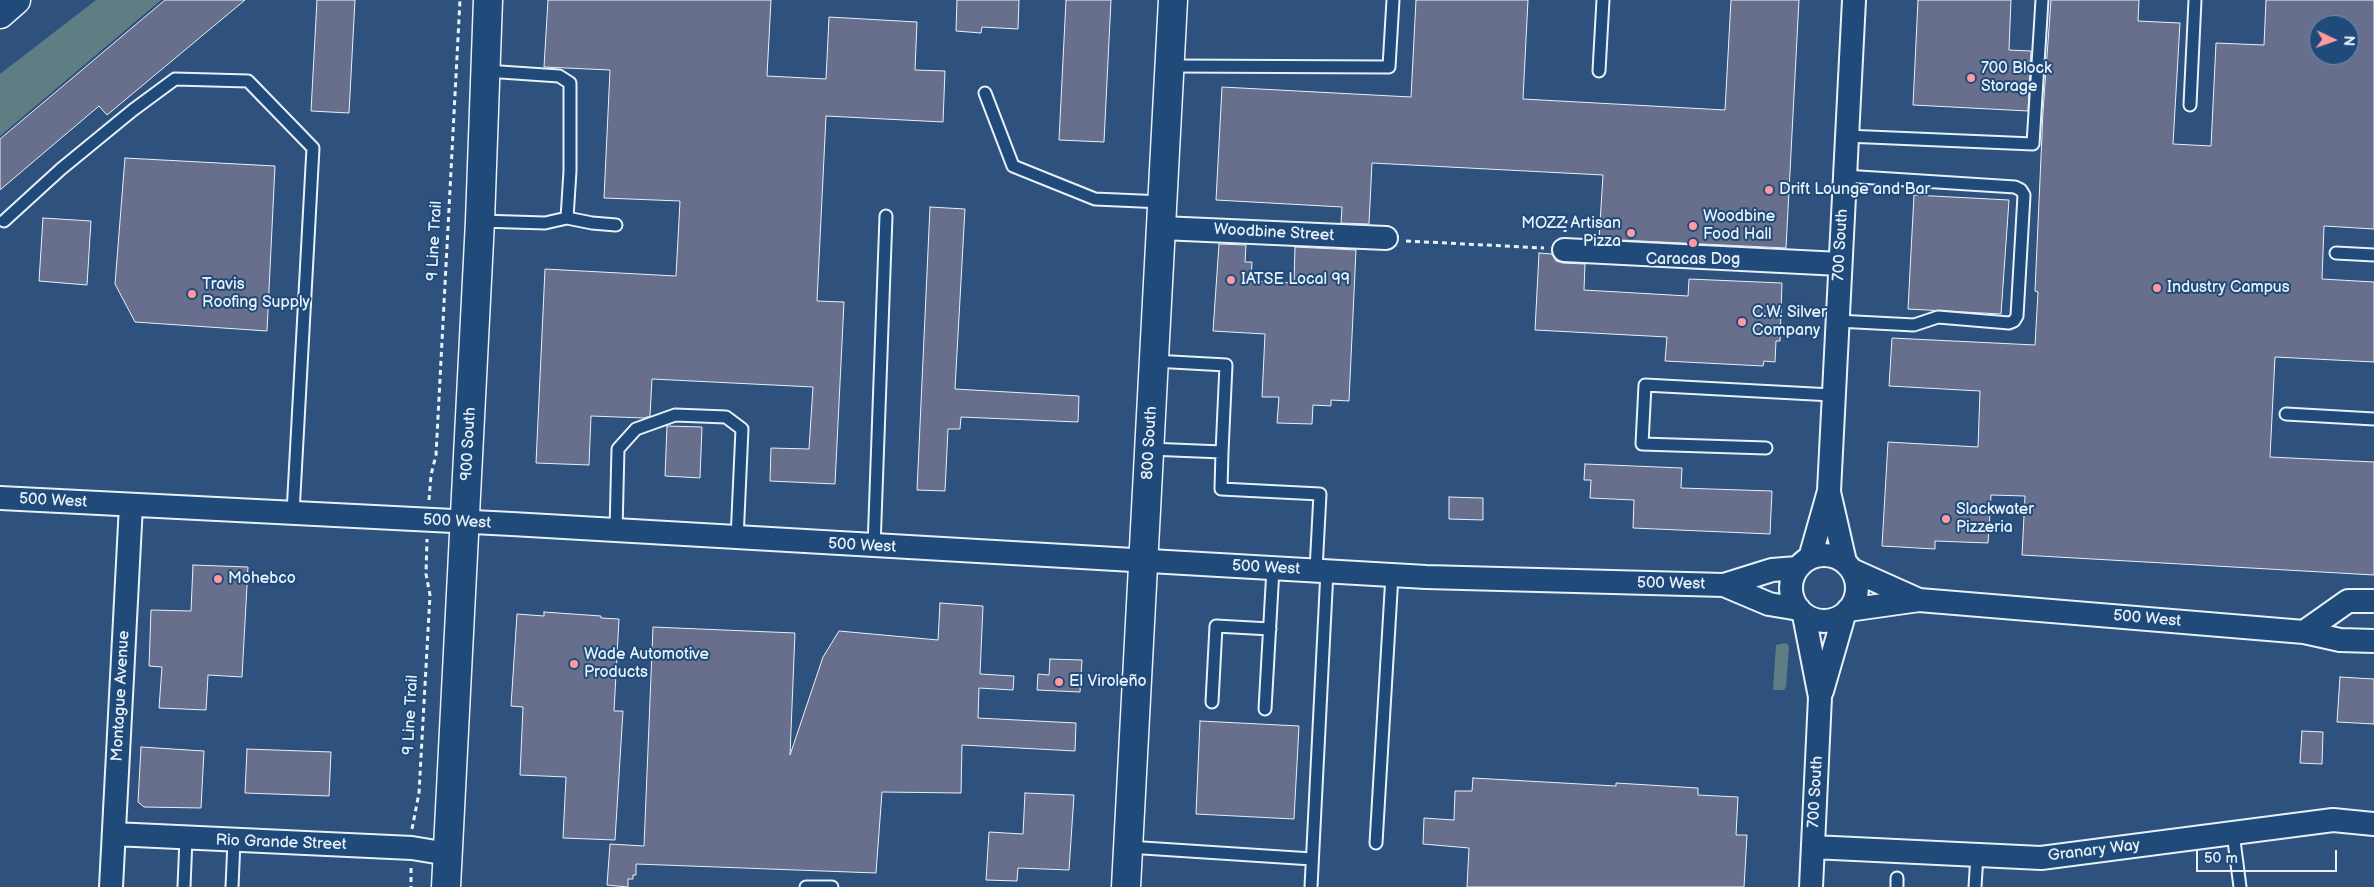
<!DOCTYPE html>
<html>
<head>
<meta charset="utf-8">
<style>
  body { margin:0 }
  #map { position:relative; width:2374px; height:887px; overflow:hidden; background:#2e517e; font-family:"Balsamiq Sans",sans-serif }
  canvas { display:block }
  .north { position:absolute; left:2309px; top:15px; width:50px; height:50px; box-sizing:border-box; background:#1f4a7a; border:1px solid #6f8dac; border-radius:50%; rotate:93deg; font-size:14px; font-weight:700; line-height:20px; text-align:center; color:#e8f1f8 }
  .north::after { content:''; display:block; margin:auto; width:18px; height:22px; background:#ff9aa2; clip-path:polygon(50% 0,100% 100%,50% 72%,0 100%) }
  .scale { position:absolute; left:2196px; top:850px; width:141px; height:22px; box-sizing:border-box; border:2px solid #e8f1f8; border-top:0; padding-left:6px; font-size:15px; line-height:18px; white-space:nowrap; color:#e8f1f8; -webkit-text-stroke:4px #1f4a7a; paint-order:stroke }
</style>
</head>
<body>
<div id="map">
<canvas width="2374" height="887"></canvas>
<div class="north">N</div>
<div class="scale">50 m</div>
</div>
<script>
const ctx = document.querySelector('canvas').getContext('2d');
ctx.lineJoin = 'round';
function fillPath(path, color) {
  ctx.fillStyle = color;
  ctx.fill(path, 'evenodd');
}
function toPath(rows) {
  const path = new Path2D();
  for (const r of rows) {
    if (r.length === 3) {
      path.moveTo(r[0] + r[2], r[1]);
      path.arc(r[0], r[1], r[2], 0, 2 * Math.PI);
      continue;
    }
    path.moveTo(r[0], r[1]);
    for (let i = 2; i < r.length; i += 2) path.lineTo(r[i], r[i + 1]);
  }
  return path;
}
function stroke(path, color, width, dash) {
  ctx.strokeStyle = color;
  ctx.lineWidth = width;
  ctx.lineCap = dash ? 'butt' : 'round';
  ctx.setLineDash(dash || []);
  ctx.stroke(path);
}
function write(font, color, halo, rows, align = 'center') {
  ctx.font = font + ' "Balsamiq Sans",sans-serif';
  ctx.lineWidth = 4;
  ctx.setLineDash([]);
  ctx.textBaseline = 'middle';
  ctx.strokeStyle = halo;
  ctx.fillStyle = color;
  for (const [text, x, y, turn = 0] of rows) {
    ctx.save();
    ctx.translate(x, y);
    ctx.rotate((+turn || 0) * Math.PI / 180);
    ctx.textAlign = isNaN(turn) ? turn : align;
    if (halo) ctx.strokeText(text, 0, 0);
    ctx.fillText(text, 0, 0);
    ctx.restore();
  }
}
fillPath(toPath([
  [96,0,161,0,0,136,0,74],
  [1786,643,1789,646,1786,687,1784,690,1773,690,1776,645]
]), '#5e7e83');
const building = toPath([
  [165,0,245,0,107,115,99,106,0,190,0,139,165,0],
  [317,0,355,0,349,113,311,111,317,0],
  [548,0,771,0,767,76,826,79,829,17,917,22,915,70,945,71,943,122,826,116,817,301,844,302,835,484,770,481,771,448,809,449,813,387,652,379,650,416,644,418,591,416,589,465,536,463,545,269,676,276,680,201,604,198,610,70,544,67,548,0],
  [957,0,1019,0,1018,29,982,27,981,33,956,31,957,0],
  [1066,0,1111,0,1104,142,1059,140,1066,0],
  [1416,0,1528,0,1523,99,1725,110,1731,0,1799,0,1786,248,1599,239,1603,175,1372,163,1369,224,1341,223,1342,207,1216,200,1222,87,1411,97,1416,0],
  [1918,0,2011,0,2009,50,2031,51,2028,111,1913,105,1918,0],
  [2051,0,2139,0,2138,21,2180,23,2173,144,2211,146,2216,43,2264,45,2266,0,2374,0,2374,229,2324,226,2322,279,2374,282,2374,362,2275,357,2270,457,2374,462,2374,575,2022,555,2025,496,1991,495,1988,543,1935,541,1935,549,1882,546,1888,442,1978,447,1980,391,1889,386,1892,338,2035,345,2038,292,2035,291,2043,112,2051,0],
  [2319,25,2349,25,2349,55,2319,55,2319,25],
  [125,158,275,166,267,331,135,322,115,284,125,158],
  [1914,195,2009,200,2001,314,1908,309,1914,195],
  [930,207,965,209,955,389,1079,396,1078,422,961,417,960,429,948,429,945,491,917,490,930,207],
  [43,218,91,221,87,285,39,281,43,218],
  [1219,244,1246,245,1245,262,1252,262,1251,281,1294,283,1295,247,1356,250,1349,401,1331,400,1331,406,1313,405,1312,424,1277,423,1279,397,1262,397,1265,334,1213,331,1219,244],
  [1539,253,1552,254,1556,261,1563,263,1585,264,1584,290,1688,296,1689,279,1782,283,1780,341,1776,341,1775,362,1764,361,1763,366,1665,361,1667,337,1535,330,1539,253],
  [667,426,702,427,700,478,665,476,667,426],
  [1585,464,1682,468,1681,488,1772,491,1770,534,1633,528,1634,500,1590,498,1591,480,1584,480,1585,464],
  [1449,497,1483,498,1483,520,1449,519,1449,497],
  [193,565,248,567,242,677,208,675,206,710,159,708,162,667,149,666,151,610,191,611,193,565],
  [940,603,983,606,980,674,1014,676,1013,690,979,688,978,718,1076,723,1075,751,962,745,961,793,882,792,876,873,636,864,636,875,633,875,633,879,628,879,628,887,607,885,610,844,644,846,653,627,795,633,790,755,823,657,839,631,938,640,940,603],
  [544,612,601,616,601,618,619,619,614,711,623,711,615,840,563,838,566,777,520,775,523,707,511,706,517,614,544,616,544,612],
  [1050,659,1082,660,1080,692,1037,690,1038,674,1049,675,1050,659],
  [2340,677,2374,679,2374,724,2337,722,2340,677],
  [1200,721,1299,726,1294,819,1196,814,1200,721],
  [2302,731,2323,732,2322,764,2300,763,2302,731],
  [141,747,204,751,201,808,144,807,138,802,141,747],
  [247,749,331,752,329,796,245,793,247,749],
  [1473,778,1616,786,1616,783,1698,788,1698,795,1738,797,1736,835,1747,835,1744,887,1467,887,1469,848,1423,844,1424,818,1454,820,1455,791,1472,791,1473,778],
  [1025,793,1074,795,1069,870,1018,868,1017,881,986,880,989,832,1023,834,1025,793]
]);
fillPath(building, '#686f8c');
stroke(building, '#e8f1f8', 1);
const lane = toPath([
  [1170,66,1389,67,1393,0],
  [1599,71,1603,0],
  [985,93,1013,166,1095,199,1163,202],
  [2190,105,2195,0],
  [1846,136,2033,144,2042,0],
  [567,218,592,223,616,225],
  [4,221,61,169,133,110,175,79,248,81,313,148,293,513],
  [480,221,545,223,567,218,570,171,570,83,559,76,486,71],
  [2336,253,2374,255],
  [1837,321,1914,325,1938,317,2009,323,2014,321,2017,316,2024,195,2021,190,2015,187,1844,176],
  [2286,414,2374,419],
  [1766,448,1642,444,1645,385,1832,395],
  [1149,449,1222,452,1226,365,1154,361],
  [1222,452,1221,489,1320,494,1316,570],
  [616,530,618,449,636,429,675,415,726,417,742,429,737,539],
  [874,547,886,216],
  [1212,702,1216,626,1270,629],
  [1265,709,1273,569],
  [2233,833,2240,887],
  [1376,843,1392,575],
  [1128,847,1312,859],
  [184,887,186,838],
  [232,887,234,841],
  [806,887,832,887],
  [1311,887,1327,571],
  [1897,887,1897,878],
  [1975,887,1977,855]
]);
const street = toPath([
  [1162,228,1386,238],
  [1564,250,1840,264],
  [1829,492,1845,562],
  [0,498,512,524,1426,577,1724,585,1772,570,1797,568],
  [1824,588,33],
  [1810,558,1829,491,1854,0],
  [1852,570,1919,600],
  [1724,585,1769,604,1799,609],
  [1848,610,1919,600,2304,632,2340,640,2374,641],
  [1804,615,1820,697,1811,887],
  [2304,632,2348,601,2374,601],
  [1822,691,1844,615],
  [114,834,412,848,448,854],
  [1813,847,2041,858,2333,820,2374,824],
  [111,887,131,505]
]);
const secondary = toPath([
  [446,887,480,221,488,0],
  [1126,887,1173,0]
]);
const highway = toPath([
  [0,14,16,0]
]);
stroke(lane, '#e8f1f8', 15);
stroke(street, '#e8f1f8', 26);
stroke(secondary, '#e8f1f8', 31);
stroke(highway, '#e8f1f8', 31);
stroke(toPath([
  [1565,232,1566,220],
  [1406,241,1544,248],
  [429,500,431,475,436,455,460,0],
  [412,829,419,793,430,595,426,574,427,539],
  [411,868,411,887]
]), '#e8f1f8', 3, [5, 4]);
stroke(lane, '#1f4a7a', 11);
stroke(street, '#1f4a7a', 22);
stroke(secondary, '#1f4a7a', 28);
stroke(highway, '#1f4a7a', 28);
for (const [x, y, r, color] of [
  [1971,78,5,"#ff9aa2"],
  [1769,190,5,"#ff9aa2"],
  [1693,226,5,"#ff9aa2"],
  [1631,233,5,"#ff9aa2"],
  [1693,243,5,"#ff9aa2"],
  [1231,280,5,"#ff9aa2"],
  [2157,288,5,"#ff9aa2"],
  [192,294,5,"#ff9aa2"],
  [1742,322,5,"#ff9aa2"],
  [1946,519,5,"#ff9aa2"],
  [218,579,5,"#ff9aa2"],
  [574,664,5,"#ff9aa2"],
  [1059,682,5,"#ff9aa2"]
]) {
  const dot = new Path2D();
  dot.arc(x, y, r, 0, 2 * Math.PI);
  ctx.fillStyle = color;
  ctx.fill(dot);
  stroke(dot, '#1f4a7a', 2);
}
write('16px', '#e8f1f8', '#1f4a7a', [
  ["700 Block",1981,69],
  ["Storage",1981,87],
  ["Drift Lounge and Bar",1779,190],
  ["Woodbine",1703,217],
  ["Food Hall",1703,235],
  ["MOZZ Artisan",1621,224,"right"],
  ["Pizza",1621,242,"right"],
  ["Caracas Dog",1693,260,"center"],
  ["IATSE Local 99",1241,280],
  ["Travis",202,285],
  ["Roofing Supply",202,303],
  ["Industry Campus",2167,288],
  ["C.W. Silver",1752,313],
  ["Company",1752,331],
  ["Slackwater",1956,510],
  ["Pizzeria",1956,528],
  ["Mohebco",228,579],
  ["Wade Automotive",584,655],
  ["Products",584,673],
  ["El Viroleño",1069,682]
], 'left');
write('16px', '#e8f1f8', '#1f4a7a', [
  ["Woodbine Street",1274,233,3],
  ["9 Line Trail",435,241,-87],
  ["700 South",1841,245,-87],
  ["800 South",1150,443,-87],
  ["900 South",469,444,-87],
  ["500 West",53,501,3],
  ["500 West",457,522,3],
  ["500 West",862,546,3],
  ["500 West",1266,568,3],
  ["500 West",1671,584,1],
  ["500 West",2147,619,5],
  ["Montague Avenue",121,696,-87],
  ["9 Line Trail",411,715,-87],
  ["700 South",1816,792,-87],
  ["Rio Grande Street",281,843,2],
  ["Granary Way",2094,851,-7]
]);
</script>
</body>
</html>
